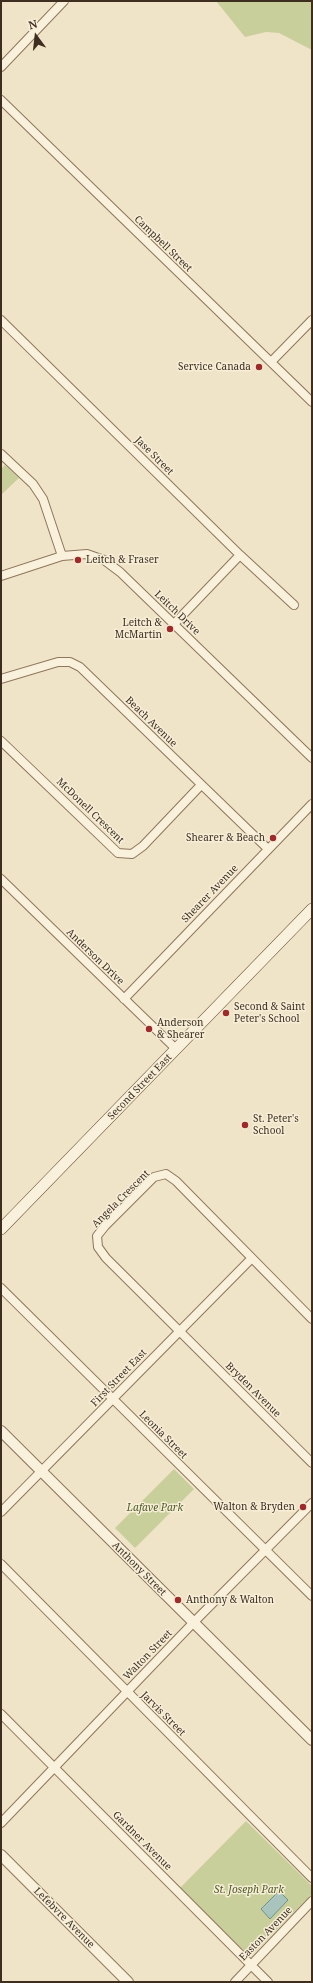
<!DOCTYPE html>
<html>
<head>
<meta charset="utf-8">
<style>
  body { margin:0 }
  #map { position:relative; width:313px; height:1983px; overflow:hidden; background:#f0e4c8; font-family:"Noto Serif",serif }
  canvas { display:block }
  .frame { position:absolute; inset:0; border:2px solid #3d2e20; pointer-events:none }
  .north { position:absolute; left:16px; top:16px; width:40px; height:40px; -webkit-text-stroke:3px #f7eed8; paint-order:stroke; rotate:345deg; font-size:11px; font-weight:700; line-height:16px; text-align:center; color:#3d2e20 }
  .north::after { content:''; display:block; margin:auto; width:14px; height:18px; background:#3d2e20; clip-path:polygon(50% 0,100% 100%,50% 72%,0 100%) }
</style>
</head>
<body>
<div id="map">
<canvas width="313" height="1983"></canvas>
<div class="frame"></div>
<div class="north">N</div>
</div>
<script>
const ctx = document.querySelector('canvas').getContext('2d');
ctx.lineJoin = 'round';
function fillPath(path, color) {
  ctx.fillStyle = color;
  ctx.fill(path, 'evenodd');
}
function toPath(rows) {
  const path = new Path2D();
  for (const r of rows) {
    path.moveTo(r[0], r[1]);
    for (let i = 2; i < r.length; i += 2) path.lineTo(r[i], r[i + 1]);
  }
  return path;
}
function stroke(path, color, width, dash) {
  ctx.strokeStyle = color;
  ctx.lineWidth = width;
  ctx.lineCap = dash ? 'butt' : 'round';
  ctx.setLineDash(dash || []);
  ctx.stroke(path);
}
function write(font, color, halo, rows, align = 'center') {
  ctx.font = font + ' "Noto Serif",serif';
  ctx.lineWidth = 3;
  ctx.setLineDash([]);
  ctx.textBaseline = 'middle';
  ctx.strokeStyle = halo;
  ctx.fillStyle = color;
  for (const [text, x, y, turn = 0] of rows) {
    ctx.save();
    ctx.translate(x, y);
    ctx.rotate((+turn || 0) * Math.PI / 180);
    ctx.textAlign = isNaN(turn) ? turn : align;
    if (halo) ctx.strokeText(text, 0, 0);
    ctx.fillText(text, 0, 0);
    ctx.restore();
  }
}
fillPath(toPath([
  [216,1,312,1,312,50,279,33,266,32,245,37],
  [5,465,19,478,1,495,1,469],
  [174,1469,194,1489,135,1548,115,1528],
  [246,1821,312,1886,312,1894,250,1957,180,1888]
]), '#c9cf9b');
const water = toPath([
  [279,1891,288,1900,270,1919,261,1909,279,1891]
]);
fillPath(water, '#a9c4bc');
stroke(water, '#6f938a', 1);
const minor = toPath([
  [1,67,64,1],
  [1,100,312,402],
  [1,320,240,555,294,605],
  [271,362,312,320],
  [1,454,33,484,43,499,62,556],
  [1,576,62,556,87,554,104,560,120,572,312,758],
  [174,624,240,555],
  [1,679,58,662,70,662,80,667,268,849],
  [1,741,118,853,132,854,143,846,201,785],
  [1,879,176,1049],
  [124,999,312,804],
  [1,1288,312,1596],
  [312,1319,176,1181,166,1174,154,1177,105,1226,97,1236,98,1247,106,1258,312,1463],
  [1,1512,251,1259],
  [1,1564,312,1878],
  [1,1714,268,1982],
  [1,1823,193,1623,312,1503],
  [235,1982,312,1901]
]);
const tertiary = toPath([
  [1,1431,312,1740],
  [1,1855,128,1982]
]);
const secondary = toPath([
  [1,1229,312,909]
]);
stroke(minor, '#8d765c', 10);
stroke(tertiary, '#8d765c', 12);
stroke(secondary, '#6f573f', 12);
stroke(minor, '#faf1dc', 8);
stroke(tertiary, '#faf1dc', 10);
stroke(secondary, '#faf1dc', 11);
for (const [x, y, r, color] of [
  [259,367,4,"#9e2a2b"],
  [78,560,4,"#9e2a2b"],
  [170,629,4,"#9e2a2b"],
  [273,838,4,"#9e2a2b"],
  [226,1013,4,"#9e2a2b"],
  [149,1029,4,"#9e2a2b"],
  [245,1125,4,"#9e2a2b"],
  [303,1507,4,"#9e2a2b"],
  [178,1600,4,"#9e2a2b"]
]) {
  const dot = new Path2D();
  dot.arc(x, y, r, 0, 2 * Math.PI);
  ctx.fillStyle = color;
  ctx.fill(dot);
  stroke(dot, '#f7eed8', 1.5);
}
write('10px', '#3d2e20', '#f7eed8', [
  ["Campbell Street",163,244,44],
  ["Jase Street",154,456,45],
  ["Leitch Drive",177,613,44],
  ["Beach Avenue",151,722,44],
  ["McDonell Crescent",90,811,44],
  ["Shearer Avenue",210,894,-46],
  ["Anderson Drive",95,957,44],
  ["Second Street East",140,1087,-46],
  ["Angela Crescent",121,1199,-45],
  ["First Street East",119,1378,-46],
  ["Bryden Avenue",253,1390,45],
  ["Leonia Street",163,1435,45],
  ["Anthony Street",139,1569,45],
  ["Walton Street",148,1655,-46],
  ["Jarvis Street",163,1714,45],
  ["Gardner Avenue",142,1841,45],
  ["Lefebvre Avenue",64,1918,45],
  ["Easton Avenue",266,1934,-46]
]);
write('10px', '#3d2e20', '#f7eed8', [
  ["Service Canada",251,367,"right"],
  ["Leitch & Fraser",86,560],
  ["Leitch &",162,623,"right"],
  ["McMartin",162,635,"right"],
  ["Shearer & Beach",265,838,"right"],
  ["Second & Saint",234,1007],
  ["Peter's School",234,1019],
  ["Anderson",157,1023],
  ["& Shearer",157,1035],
  ["St. Peter's",253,1119],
  ["School",253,1131],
  ["Walton & Bryden",295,1507,"right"],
  ["Anthony & Walton",186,1600]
], 'left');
write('italic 10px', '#4d5a26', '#f7eed8', [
  ["Lafave Park",155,1508],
  ["St. Joseph Park",249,1890]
]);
</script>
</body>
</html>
